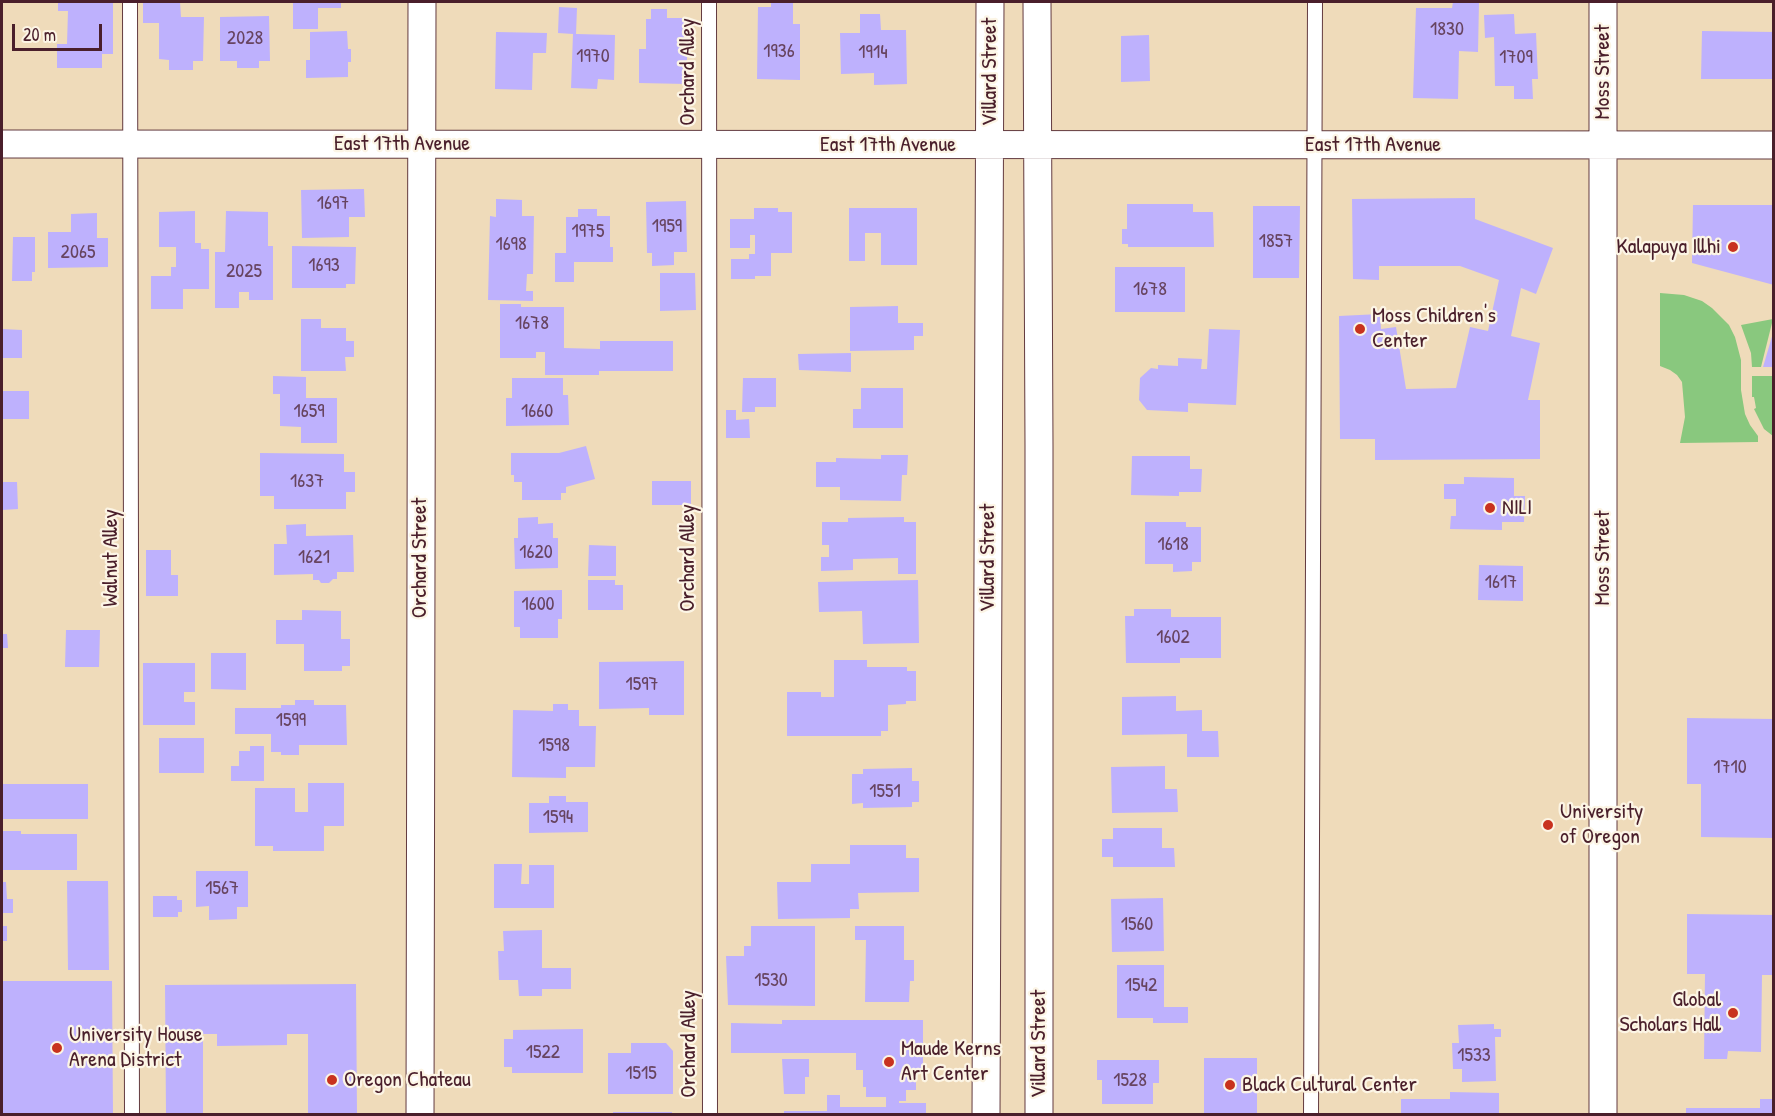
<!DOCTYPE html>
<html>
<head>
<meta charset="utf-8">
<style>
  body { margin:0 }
  #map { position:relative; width:1775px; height:1116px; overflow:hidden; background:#efdbba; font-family:"Patrick Hand",sans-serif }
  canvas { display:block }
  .frame { position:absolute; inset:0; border:3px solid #4a1f2b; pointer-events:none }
  .scale { position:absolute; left:12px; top:24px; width:90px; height:27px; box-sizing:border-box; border:3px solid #4a1f2b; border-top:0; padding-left:8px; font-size:18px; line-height:21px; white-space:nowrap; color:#4a1f2b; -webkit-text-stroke:4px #fcf5e5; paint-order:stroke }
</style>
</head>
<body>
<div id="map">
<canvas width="1775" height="1116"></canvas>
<div class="frame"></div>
<div class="scale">20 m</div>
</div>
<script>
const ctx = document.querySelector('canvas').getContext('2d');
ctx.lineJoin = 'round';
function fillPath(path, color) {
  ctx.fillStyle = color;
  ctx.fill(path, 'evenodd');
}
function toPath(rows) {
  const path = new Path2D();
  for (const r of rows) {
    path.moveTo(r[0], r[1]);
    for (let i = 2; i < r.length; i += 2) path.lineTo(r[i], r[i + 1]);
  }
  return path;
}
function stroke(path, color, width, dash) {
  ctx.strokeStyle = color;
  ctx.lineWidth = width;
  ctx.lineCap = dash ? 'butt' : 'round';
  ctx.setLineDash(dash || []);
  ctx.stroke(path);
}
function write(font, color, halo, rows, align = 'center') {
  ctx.font = font + ' "Patrick Hand",sans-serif';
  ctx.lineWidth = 4.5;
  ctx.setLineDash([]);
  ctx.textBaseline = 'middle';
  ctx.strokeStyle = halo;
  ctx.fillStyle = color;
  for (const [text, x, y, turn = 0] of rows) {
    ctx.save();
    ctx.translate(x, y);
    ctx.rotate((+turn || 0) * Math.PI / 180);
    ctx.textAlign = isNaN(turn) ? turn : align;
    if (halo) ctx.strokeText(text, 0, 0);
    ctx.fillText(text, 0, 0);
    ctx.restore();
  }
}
fillPath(toPath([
  [1660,293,1684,295,1702,301,1712,308,1729,325,1735,337,1741,360,1741,390,1745,414,1750,425,1758,436,1758,442,1680,443,1685,417,1682,382,1677,375,1670,370,1660,366],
  [1773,319,1761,367,1752,367,1751,353,1741,325],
  [1752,376,1773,376,1773,436,1764,429,1754,409,1756,408,1754,397,1752,397]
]), '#89c87e');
fillPath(toPath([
  [58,2,113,2,113,54,102,54,102,68,57,68,57,44,67,44,68,11,58,11],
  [143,2,180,2,181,17,204,17,203,61,193,61,193,70,169,70,169,60,159,59,159,23,143,23],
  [293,2,341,2,341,8,318,8,318,29,293,29],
  [771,2,793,2,793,24,800,24,800,80,757,79,758,7,771,7],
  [1453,2,1479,2,1478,52,1459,51,1458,99,1413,98,1416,8,1452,8],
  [559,7,577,8,576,34,615,35,614,80,598,79,597,89,571,88,573,34,558,33],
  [651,9,667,9,667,18,684,18,684,49,687,49,687,84,639,83,639,49,646,49,646,19,651,19],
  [860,14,880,14,881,30,906,30,907,84,874,85,874,73,841,74,840,33,860,33],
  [1514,14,1515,34,1536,33,1538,79,1532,79,1533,99,1514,99,1514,86,1495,86,1494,37,1485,38,1484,15],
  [269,16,270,61,259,61,259,68,237,68,237,61,220,61,220,17],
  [347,31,348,49,351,49,351,62,348,62,348,77,306,78,306,60,310,60,310,32],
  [1702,31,1774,32,1774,79,1701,79],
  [496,32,547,33,546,53,533,53,532,90,495,89],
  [1149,35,1150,81,1121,82,1121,36],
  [364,189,365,217,349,217,349,237,302,238,301,190],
  [1475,198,1475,219,1553,248,1536,294,1521,288,1511,336,1540,343,1528,400,1540,400,1540,459,1375,460,1375,439,1340,439,1339,316,1380,314,1381,329,1396,327,1406,389,1456,388,1470,327,1488,331,1499,280,1460,266,1379,266,1379,280,1353,279,1352,199],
  [496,199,522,200,522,216,534,216,533,274,527,274,526,291,533,291,533,301,488,300,490,216,496,217],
  [686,201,687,252,674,252,674,265,652,266,652,253,647,253,646,202],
  [1127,204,1193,204,1193,212,1213,212,1214,247,1128,247,1128,244,1122,244,1122,229,1127,229],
  [1693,205,1774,205,1774,285,1692,263],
  [1253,206,1300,206,1299,278,1253,278],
  [754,208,778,208,778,212,792,212,792,253,771,253,771,276,755,276,755,279,731,279,731,259,749,259,749,254,755,254,755,235,750,235,750,248,730,248,730,219,754,219],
  [849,208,917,208,917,265,881,265,881,233,865,233,865,261,849,261],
  [578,209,597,209,597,216,610,216,610,247,613,247,613,262,574,262,574,282,555,282,555,253,566,253,566,217,578,217],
  [195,211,195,243,201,243,201,249,209,249,209,289,183,289,183,309,151,309,151,276,171,276,171,267,176,267,176,247,159,247,159,212],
  [226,211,268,212,268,246,273,246,273,300,249,300,249,292,239,292,239,308,215,308,215,252,225,252],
  [97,213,97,238,108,238,108,267,48,268,48,232,71,232,71,214],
  [13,237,35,237,35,272,32,272,32,281,12,281],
  [292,246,356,247,355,284,346,284,346,288,292,288],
  [1115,267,1185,267,1185,312,1115,312],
  [660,273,695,273,696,310,660,311],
  [500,304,521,304,521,307,564,307,564,348,600,349,600,341,673,341,673,371,599,371,599,375,545,375,545,352,536,352,536,358,500,358],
  [898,306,898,323,923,323,923,336,914,336,914,350,850,351,850,307],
  [301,319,321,319,321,328,346,328,346,341,354,341,354,357,345,357,346,371,301,371],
  [2,329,22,330,22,358,2,358],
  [1209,329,1240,330,1236,405,1188,403,1188,412,1147,410,1139,400,1140,378,1151,368,1158,369,1158,365,1178,366,1178,358,1202,359,1201,369,1207,369],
  [1773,333,1774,367,1763,367],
  [851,353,851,372,799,370,798,354],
  [273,376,306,377,306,398,337,398,337,443,301,443,301,427,280,426,280,394,273,394],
  [512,378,563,378,563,395,568,395,569,425,506,426,506,398,512,398],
  [743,378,776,378,776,407,755,407,755,412,742,412],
  [861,388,903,388,903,428,853,428,853,409,861,409],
  [2,391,29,391,29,419,2,419],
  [726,410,736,410,736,420,749,419,750,438,726,438],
  [586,446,595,479,566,487,566,493,561,493,561,500,522,500,522,482,514,482,514,475,511,475,511,453,559,453],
  [260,453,344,454,344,472,355,472,355,492,346,492,346,509,274,509,274,496,260,496],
  [881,455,908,455,907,475,902,475,901,501,840,500,840,487,816,487,816,462,836,462,836,458,881,459],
  [1132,456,1190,456,1190,469,1202,469,1201,492,1179,492,1179,496,1131,495],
  [1464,477,1514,478,1514,496,1525,496,1524,522,1502,522,1502,530,1450,529,1451,516,1456,516,1456,499,1444,499,1444,484,1464,484],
  [652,481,691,481,691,505,652,505],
  [2,482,17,482,18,509,2,510],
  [538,517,538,524,553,523,553,538,558,538,558,568,515,569,514,538,518,538,518,518],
  [904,517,904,522,916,522,916,574,898,574,898,558,853,559,853,570,821,571,821,557,829,557,829,545,822,545,822,522,848,522,848,518],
  [1145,522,1186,522,1186,527,1201,527,1201,562,1192,562,1192,571,1173,572,1173,564,1145,564],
  [306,524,306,536,353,535,354,572,337,572,337,579,333,579,329,583,321,583,319,580,313,580,313,574,274,575,274,544,287,544,286,525],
  [589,545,616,546,616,576,588,576],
  [146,550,171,550,171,575,178,575,178,596,146,596],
  [1479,565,1523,566,1523,601,1478,600],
  [588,580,615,580,615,585,623,585,623,610,588,610],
  [918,580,919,643,863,644,862,611,819,612,818,582],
  [562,590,562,619,558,619,558,638,520,638,520,627,514,627,514,591],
  [1134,609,1171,609,1171,617,1221,617,1221,658,1180,658,1180,663,1126,663,1125,616,1134,616],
  [302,610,341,611,341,639,350,639,350,666,342,666,342,671,304,671,304,644,276,644,276,620,302,620],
  [66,630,100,630,99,667,65,667],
  [2,634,7,634,8,648,2,648],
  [211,653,246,653,246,690,211,689],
  [834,660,867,660,867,667,907,667,907,671,916,671,916,701,906,701,906,704,888,705,888,731,881,731,881,736,787,736,787,692,821,692,821,697,834,697],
  [684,661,684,715,649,715,649,708,599,709,599,662],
  [143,663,195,663,195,692,184,692,184,702,195,702,195,725,143,725],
  [1176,696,1176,711,1202,710,1202,731,1218,731,1219,757,1187,757,1187,734,1122,735,1122,697],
  [295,700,314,700,314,705,346,705,347,745,299,745,299,755,281,755,281,752,271,752,271,734,235,734,235,708,281,708,281,705,295,705],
  [553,704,568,704,568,710,579,710,579,726,596,726,595,767,566,767,566,778,512,777,513,710,553,711],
  [1687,718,1774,719,1774,838,1701,837,1701,784,1687,784],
  [159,738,204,738,204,773,159,773],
  [250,746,264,746,264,781,231,781,231,766,239,766,239,751,250,751],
  [1165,766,1165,789,1177,789,1178,812,1112,813,1111,767],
  [912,768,912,781,919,781,919,802,912,802,912,807,863,808,863,803,852,804,852,774,863,774,863,769],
  [308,783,344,783,344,826,324,826,324,851,273,851,273,846,255,846,255,788,295,788,295,812,308,812],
  [2,784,88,784,88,819,2,819],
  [549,796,566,796,566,802,588,802,588,832,529,833,529,803,549,803],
  [1113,828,1162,828,1162,848,1174,848,1175,867,1113,867,1113,857,1102,857,1102,839,1113,839],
  [2,831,21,831,21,834,77,834,77,870,2,870],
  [850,845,906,845,906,858,919,858,919,892,858,893,859,909,850,909,850,918,778,919,777,882,811,882,811,864,850,864],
  [494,864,522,864,521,884,529,884,529,865,554,865,554,908,494,908],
  [196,871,248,871,248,907,237,907,237,919,209,920,209,906,196,907],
  [67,881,108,881,109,970,68,970],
  [2,882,6,882,7,899,13,899,13,913,2,913],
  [153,896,177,896,177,900,182,900,182,912,178,912,178,917,153,917],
  [1163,898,1164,951,1112,952,1111,899],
  [1687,914,1774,915,1774,975,1762,975,1761,1052,1728,1051,1727,1059,1704,1059,1705,974,1687,974],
  [2,926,7,926,7,941,2,941],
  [751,926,815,926,815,1006,728,1005,726,956,744,956,744,946,751,946],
  [855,926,904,926,904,960,914,960,914,981,910,981,909,1002,865,1002,866,940,855,940],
  [542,930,542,968,571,968,571,989,542,989,542,996,519,996,518,980,499,980,498,951,504,951,503,931],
  [1117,965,1164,965,1164,1007,1188,1007,1188,1023,1153,1023,1153,1018,1117,1018],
  [2,981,112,981,113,1114,2,1114],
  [356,984,357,1114,308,1114,308,1034,287,1034,287,1045,217,1046,217,1034,196,1034,196,1041,203,1041,203,1114,166,1114,165,985],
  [782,1020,923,1020,923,1072,916,1072,916,1090,906,1090,906,1101,899,1101,899,1103,926,1103,926,1114,784,1114,784,1111,827,1111,827,1095,840,1095,840,1107,886,1107,886,1097,866,1097,866,1087,863,1087,863,1070,856,1070,856,1053,731,1053,731,1023,782,1024],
  [1494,1024,1494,1029,1501,1029,1501,1037,1495,1037,1496,1081,1462,1082,1462,1069,1453,1069,1452,1043,1459,1043,1458,1025],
  [583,1029,583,1073,512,1073,512,1067,504,1067,504,1039,513,1039,513,1030],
  [631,1043,666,1043,673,1051,673,1094,608,1094,608,1053,631,1053],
  [1204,1058,1257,1058,1257,1113,1204,1114],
  [782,1059,809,1059,809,1077,805,1077,805,1094,784,1094],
  [1097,1060,1159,1060,1159,1083,1153,1083,1153,1104,1102,1104,1102,1080,1097,1080],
  [1450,1092,1499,1093,1499,1114,1401,1114,1401,1099,1450,1099],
  [1760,1099,1774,1099,1774,1114,1686,1114,1686,1108,1760,1108],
  [613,1112,672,1112,672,1114,613,1114]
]), '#beb1fd');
const lane = toPath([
  [130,2,132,1114],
  [709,2,710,1114],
  [1311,1114,1315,2]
]);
const street = toPath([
  [1037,2,1039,446,1039,1114],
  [2,144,1774,145],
  [420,1114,422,2],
  [986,1114,990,2],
  [1603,1114,1603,2]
]);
stroke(lane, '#633b40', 16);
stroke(street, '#633b40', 29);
stroke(lane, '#fff', 14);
stroke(street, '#fff', 27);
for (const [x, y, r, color] of [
  [1733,247,6,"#c8321e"],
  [1360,329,6,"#c8321e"],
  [1490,508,6,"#c8321e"],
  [1548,825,6,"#c8321e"],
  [1733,1013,6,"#c8321e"],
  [57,1048,6,"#c8321e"],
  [889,1062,6,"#c8321e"],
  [332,1080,6,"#c8321e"],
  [1230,1085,6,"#c8321e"]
]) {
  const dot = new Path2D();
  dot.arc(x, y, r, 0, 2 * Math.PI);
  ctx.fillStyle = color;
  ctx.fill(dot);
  stroke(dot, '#fcf5e5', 2);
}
write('20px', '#674460', null, [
  ["1830",1447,30],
  ["2028",245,39],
  ["1936",779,52],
  ["1914",873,53],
  ["1970",593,57],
  ["1709",1516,58],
  ["1697",333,204],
  ["1959",667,227],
  ["1975",588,232],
  ["1857",1276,242],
  ["1698",511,245],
  ["2065",78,253],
  ["1693",324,266],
  ["2025",244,272],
  ["1678",1150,290],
  ["1678",532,324],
  ["1659",309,412],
  ["1660",537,412],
  ["1637",307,482],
  ["1618",1173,545],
  ["1620",536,553],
  ["1621",314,558],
  ["1617",1501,583],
  ["1600",538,605],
  ["1602",1173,638],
  ["1597",642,685],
  ["1599",291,721],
  ["1598",554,746],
  ["1710",1730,768],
  ["1551",885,792],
  ["1594",558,818],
  ["1567",222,889],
  ["1560",1137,925],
  ["1530",771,981],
  ["1542",1141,986],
  ["1522",543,1053],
  ["1533",1474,1056],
  ["1515",641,1074],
  ["1528",1130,1081]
]);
write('22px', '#4a1f2b', '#fcf5e5', [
  ["Orchard Alley",688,72,-90],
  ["Villard Street",990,72,-90],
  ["Moss Street",1603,72,-90],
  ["East 17th Avenue",402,144],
  ["East 17th Avenue",888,145],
  ["East 17th Avenue",1373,145],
  ["Walnut Alley",111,558,-90],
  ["Orchard Street",420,558,-90],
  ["Orchard Alley",688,558,-90],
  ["Villard Street",988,558,-90],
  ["Moss Street",1603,558,-90],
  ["Orchard Alley",689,1044,-90],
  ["Villard Street",1039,1044,-90]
]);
write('22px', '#4a1f2b', '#fcf5e5', [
  ["Kalapuya Illhi",1721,247,"right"],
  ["Moss Children's",1372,316],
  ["Center",1372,341],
  ["NILI",1502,508],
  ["University",1560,812],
  ["of Oregon",1560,837],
  ["Global",1721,1000,"right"],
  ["Scholars Hall",1721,1025,"right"],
  ["University House",69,1035],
  ["Arena District",69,1060],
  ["Maude Kerns",901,1049],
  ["Art Center",901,1074],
  ["Oregon Chateau",344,1080],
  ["Black Cultural Center",1242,1085]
], 'left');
</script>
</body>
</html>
